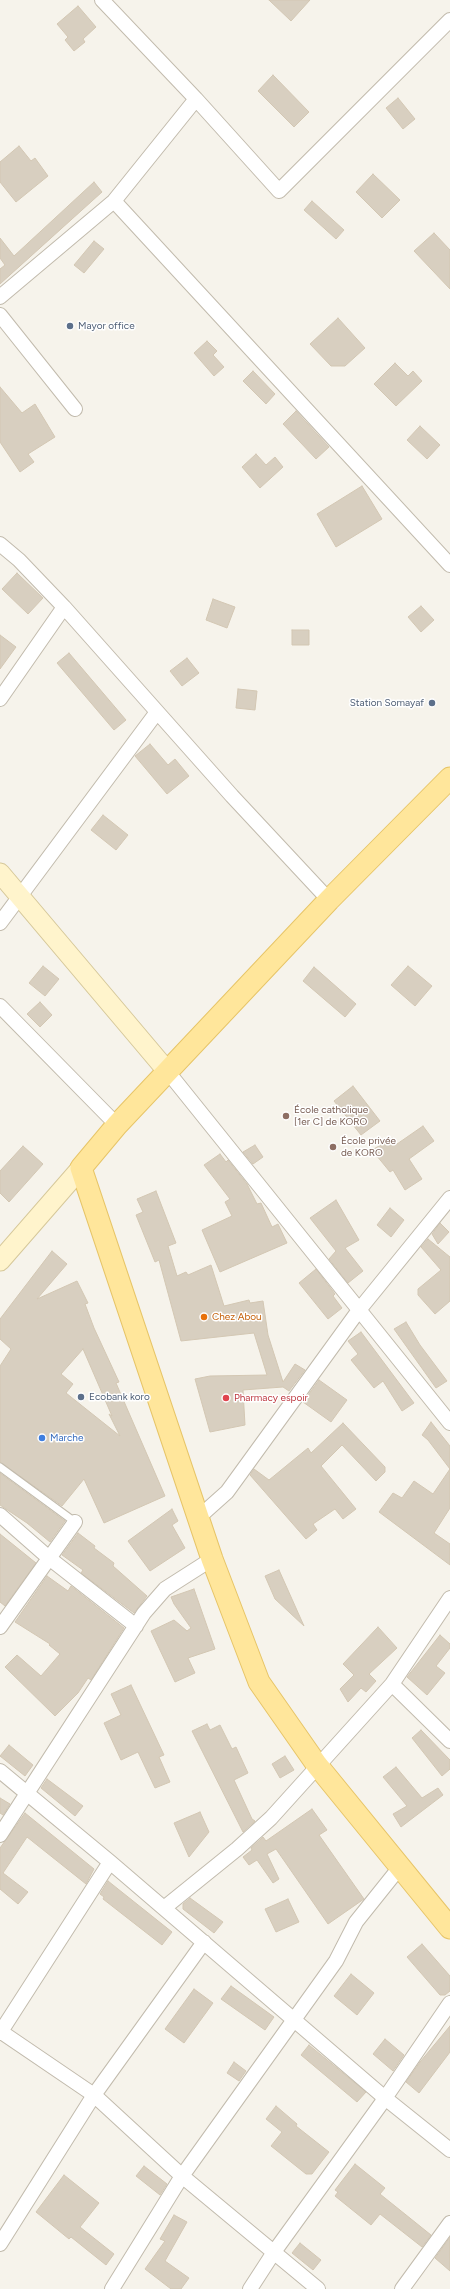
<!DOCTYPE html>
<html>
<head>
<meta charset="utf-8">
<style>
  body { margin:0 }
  canvas { display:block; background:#f6f3eb }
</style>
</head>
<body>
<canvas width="450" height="2289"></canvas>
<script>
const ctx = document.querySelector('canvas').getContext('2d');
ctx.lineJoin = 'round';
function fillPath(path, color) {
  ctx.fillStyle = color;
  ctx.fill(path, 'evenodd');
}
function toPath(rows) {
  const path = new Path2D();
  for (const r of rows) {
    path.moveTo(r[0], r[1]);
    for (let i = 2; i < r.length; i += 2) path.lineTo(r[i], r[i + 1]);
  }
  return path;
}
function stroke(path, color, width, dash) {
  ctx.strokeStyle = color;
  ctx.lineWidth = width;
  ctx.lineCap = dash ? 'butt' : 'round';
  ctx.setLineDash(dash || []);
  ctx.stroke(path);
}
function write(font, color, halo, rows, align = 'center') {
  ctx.font = font + ' Figtree,sans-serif';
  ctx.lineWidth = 3;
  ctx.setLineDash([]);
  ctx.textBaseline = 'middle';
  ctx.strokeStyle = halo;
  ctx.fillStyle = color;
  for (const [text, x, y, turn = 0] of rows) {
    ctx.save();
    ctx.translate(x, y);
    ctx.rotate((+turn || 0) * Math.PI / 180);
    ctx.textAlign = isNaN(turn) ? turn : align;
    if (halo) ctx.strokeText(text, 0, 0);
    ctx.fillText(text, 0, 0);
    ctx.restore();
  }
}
const building = toPath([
  [269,0,310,0,291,21,269,0],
  [78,6,96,27,83,39,85,42,74,51,65,40,68,37,57,24,78,6],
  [273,75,309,112,294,127,258,91,273,75],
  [398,98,415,119,403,129,386,108,398,98],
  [19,146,31,161,35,158,48,176,16,202,0,182,0,162,19,146],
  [373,174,400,200,382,218,356,192,373,174],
  [94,182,102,192,0,284,0,269,5,265,0,258,0,238,14,256,94,182],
  [312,201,344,230,336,239,304,210,312,201],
  [434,233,450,250,450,289,414,251,434,233],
  [94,241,104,249,84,273,74,265,94,241],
  [338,318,365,348,345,366,331,366,310,344,338,318],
  [207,341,217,351,213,355,224,367,214,376,194,353,207,341],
  [395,363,408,376,413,371,422,381,396,406,374,384,395,363],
  [253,371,275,394,266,404,243,381,253,371],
  [0,387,22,413,35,404,55,437,28,454,34,462,20,472,0,442,0,387],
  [296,411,329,447,316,459,283,424,296,411],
  [420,426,440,445,427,459,407,440,420,426],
  [256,454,266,465,275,457,283,467,260,488,242,467,256,454],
  [362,486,382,519,336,547,317,514,362,486],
  [17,573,43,598,28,614,2,589,17,573],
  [213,599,235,607,227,628,206,620,213,599],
  [421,606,434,620,421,632,408,617,421,606],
  [292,630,309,630,309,645,292,645,292,630],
  [0,635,16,647,0,669,0,635],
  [69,653,126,720,114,730,57,663,69,653],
  [187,658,199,673,182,686,170,671,187,658],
  [238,689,257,691,255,710,236,708,238,689],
  [150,744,168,765,175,759,189,776,167,794,135,756,150,744],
  [103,815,128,835,116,850,91,830,103,815],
  [43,966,59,979,45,996,29,983,43,966],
  [408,966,432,986,415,1006,391,985,408,966],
  [314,967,356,1004,345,1017,303,981,314,967],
  [40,1002,52,1015,40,1027,27,1014,40,1002],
  [353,1086,380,1121,361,1135,334,1101,353,1086],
  [423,1126,434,1141,409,1159,422,1179,405,1190,393,1170,390,1172,372,1150,393,1138,397,1144,423,1126],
  [255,1145,263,1157,253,1164,243,1152,255,1145],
  [23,1146,43,1164,9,1202,0,1193,0,1171,23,1146],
  [220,1154,226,1162,228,1160,247,1184,257,1204,261,1203,272,1227,278,1224,287,1243,220,1272,202,1230,232,1216,225,1202,230,1199,204,1165,220,1154],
  [156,1191,176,1243,168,1246,177,1276,186,1272,188,1275,211,1265,224,1306,249,1300,250,1303,263,1301,268,1335,283,1382,295,1364,305,1370,289,1391,283,1387,243,1390,245,1425,210,1432,195,1379,210,1376,267,1375,254,1333,181,1341,159,1260,155,1262,136,1215,143,1212,137,1199,156,1191],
  [336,1200,359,1240,345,1248,363,1271,348,1283,329,1259,336,1251,310,1218,336,1200],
  [390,1208,404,1220,391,1237,377,1225,390,1208],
  [440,1223,449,1232,438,1244,432,1234,440,1223],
  [428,1239,450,1257,450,1301,435,1314,418,1295,418,1289,441,1270,421,1247,428,1239],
  [52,1251,67,1264,37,1299,77,1281,88,1303,85,1304,94,1328,119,1382,116,1383,165,1496,104,1523,84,1479,62,1506,0,1462,0,1366,11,1349,0,1339,0,1319,52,1251],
  [83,1349,112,1416,109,1414,120,1436,66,1393,73,1384,61,1374,83,1349],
  [316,1269,335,1294,333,1296,342,1308,328,1319,299,1283,316,1269],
  [406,1322,420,1345,447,1381,436,1388,394,1329,406,1322],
  [361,1332,414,1403,402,1411,383,1381,374,1388,351,1360,358,1354,348,1341,361,1332],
  [319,1380,347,1400,331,1422,303,1402,319,1380],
  [431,1422,450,1446,450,1469,428,1440,422,1435,431,1422],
  [343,1423,385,1467,385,1472,376,1481,342,1445,321,1466,356,1509,343,1519,335,1509,313,1524,317,1530,306,1539,250,1475,254,1469,269,1480,308,1448,311,1453,343,1423],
  [450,1469,450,1508,434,1533,450,1544,450,1565,379,1512,393,1493,402,1498,414,1481,433,1494,450,1469],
  [0,1473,65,1521,50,1542,27,1523,0,1505,0,1473],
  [172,1509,178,1521,172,1525,185,1548,150,1571,128,1541,172,1509],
  [78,1533,95,1546,94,1548,114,1563,113,1566,147,1596,134,1613,81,1573,83,1570,62,1555,78,1533],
  [0,1534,36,1563,5,1606,0,1602,0,1534],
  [279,1570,304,1626,275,1599,265,1576,279,1570],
  [47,1576,68,1591,71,1586,124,1628,91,1680,88,1678,78,1693,55,1716,5,1667,17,1655,41,1676,60,1654,49,1645,50,1644,15,1622,47,1576],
  [194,1589,215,1649,188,1658,195,1673,175,1682,151,1631,174,1620,187,1631,191,1628,174,1604,171,1597,194,1589],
  [378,1627,397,1648,369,1674,376,1681,366,1692,361,1688,348,1702,340,1689,354,1675,343,1664,378,1627],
  [440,1635,450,1644,450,1648,436,1666,445,1673,427,1695,407,1677,440,1635],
  [131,1685,164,1755,159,1757,170,1782,155,1788,138,1752,121,1760,104,1723,121,1715,111,1694,131,1685],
  [207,1724,210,1730,220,1725,232,1749,236,1747,248,1773,234,1780,252,1819,255,1821,243,1832,192,1731,207,1724],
  [421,1730,450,1760,450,1769,442,1776,412,1738,421,1730],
  [9,1745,33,1765,25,1776,0,1756,9,1745],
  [285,1756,294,1770,280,1778,272,1764,285,1756],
  [396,1767,422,1798,438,1788,443,1795,401,1827,393,1814,407,1806,383,1777,396,1767],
  [47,1779,83,1806,75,1816,41,1788,47,1779],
  [0,1798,10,1804,3,1815,0,1813,0,1798],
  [312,1809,327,1830,319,1835,364,1899,328,1924,276,1849,267,1854,279,1879,273,1883,257,1860,249,1865,243,1857,252,1850,251,1848,263,1837,266,1841,312,1809],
  [200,1812,209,1832,189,1857,174,1823,200,1812],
  [25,1813,94,1869,86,1884,27,1837,3,1873,28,1892,18,1904,0,1889,0,1848,25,1813],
  [108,1881,172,1932,162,1945,103,1899,104,1897,100,1894,108,1881],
  [190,1898,223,1922,214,1933,183,1909,183,1904,190,1898],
  [288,1899,299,1922,276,1932,265,1909,288,1899],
  [422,1944,450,1976,450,1991,445,1995,440,1995,407,1957,422,1944],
  [351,1974,374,1993,357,2015,334,1996,351,1974],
  [231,1986,274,2017,265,2030,221,1999,231,1986],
  [194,1989,213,2003,184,2043,165,2029,194,1989],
  [450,2026,450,2052,419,2093,406,2082,420,2062,450,2026],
  [385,2039,404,2055,393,2071,373,2054,385,2039],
  [309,2045,366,2092,357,2102,301,2055,309,2045],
  [234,2062,246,2071,239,2081,227,2073,234,2062],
  [276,2106,297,2124,296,2126,329,2152,312,2174,306,2174,271,2146,282,2132,266,2119,276,2106],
  [355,2164,385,2188,380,2194,431,2235,422,2247,380,2214,371,2225,335,2196,338,2192,335,2190,355,2164],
  [144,2166,167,2184,160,2195,136,2176,144,2166],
  [64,2175,99,2203,80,2227,114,2254,106,2265,71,2237,69,2239,36,2212,64,2175],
  [174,2215,187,2222,165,2261,189,2278,181,2289,171,2289,145,2269,165,2241,160,2239,174,2215],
  [450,2237,450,2271,435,2258,450,2237],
  [300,2243,321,2260,313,2270,292,2253,300,2243]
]);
fillPath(building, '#d8cfc0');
stroke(building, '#d3c7b3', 1);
const lane = toPath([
  [0,1467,75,1522]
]);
const street = toPath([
  [102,0,196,99,279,191,450,20],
  [114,201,450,565],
  [0,297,114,201,196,99],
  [0,315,75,409],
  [0,544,19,560,64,607,232,796,329,900],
  [0,699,64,607],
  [0,923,157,712],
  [0,1006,117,1125],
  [168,1072,450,1423],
  [0,1515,49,1558,136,1626],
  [199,1517,227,1492,359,1310,450,1198],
  [0,1627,75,1522],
  [392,1684,450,1741],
  [0,1771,110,1862,385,2098,450,2150],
  [0,1835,144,1613,165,1589,212,1559],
  [164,1908,237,1849,271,1818,392,1684,450,1598],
  [0,2031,94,2095,182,2176,318,2289],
  [0,2033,110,1862],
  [0,2244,94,2095,204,1942],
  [112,2289,182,2176,336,1961,356,1922,400,1867],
  [250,2289,274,2252,381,2104,450,2003],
  [402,2289,450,2223]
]);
const secondary = toPath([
  [0,873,168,1072],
  [0,1261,81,1168]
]);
const primary = toPath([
  [450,778,329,900,117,1125,81,1168,212,1559,259,1682,317,1765,450,1928]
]);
stroke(lane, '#c2bbad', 9);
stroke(street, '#c2bbad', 16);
stroke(secondary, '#d6c89a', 21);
stroke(primary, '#e7c568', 23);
stroke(lane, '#fff', 7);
stroke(street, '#fff', 14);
stroke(secondary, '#fff4cc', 19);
stroke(primary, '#ffe69b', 21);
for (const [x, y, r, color] of [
  [70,326,4,"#5c6f8a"],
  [432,703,4,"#5c6f8a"],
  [286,1116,4,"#8d6e63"],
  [333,1147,4,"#8d6e63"],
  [204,1317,4,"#e8710a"],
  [81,1397,4,"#5c6f8a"],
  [226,1398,4,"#e0444e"],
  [42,1438,4,"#3f7fe0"]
]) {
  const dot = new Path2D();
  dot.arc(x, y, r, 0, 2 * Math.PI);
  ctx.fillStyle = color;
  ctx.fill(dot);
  stroke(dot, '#fff', 1.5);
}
write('10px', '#4e5e75', '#fff', [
  ["Mayor office",78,326],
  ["Station Somayaf",424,703,"right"],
  ["Ecobank koro",89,1397]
], 'left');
write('10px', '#785e54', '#fff', [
  ["École catholique",294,1110],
  ["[1er C] de KORO",294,1122],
  ["École privée",341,1141],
  ["de KORO",341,1153]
], 'left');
write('10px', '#c56008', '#fff', [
  ["Chez Abou",212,1317]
], 'left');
write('10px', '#be3a42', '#fff', [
  ["Pharmacy espoir",234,1398]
], 'left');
write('10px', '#366cbe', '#fff', [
  ["Marche",50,1438]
], 'left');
</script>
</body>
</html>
